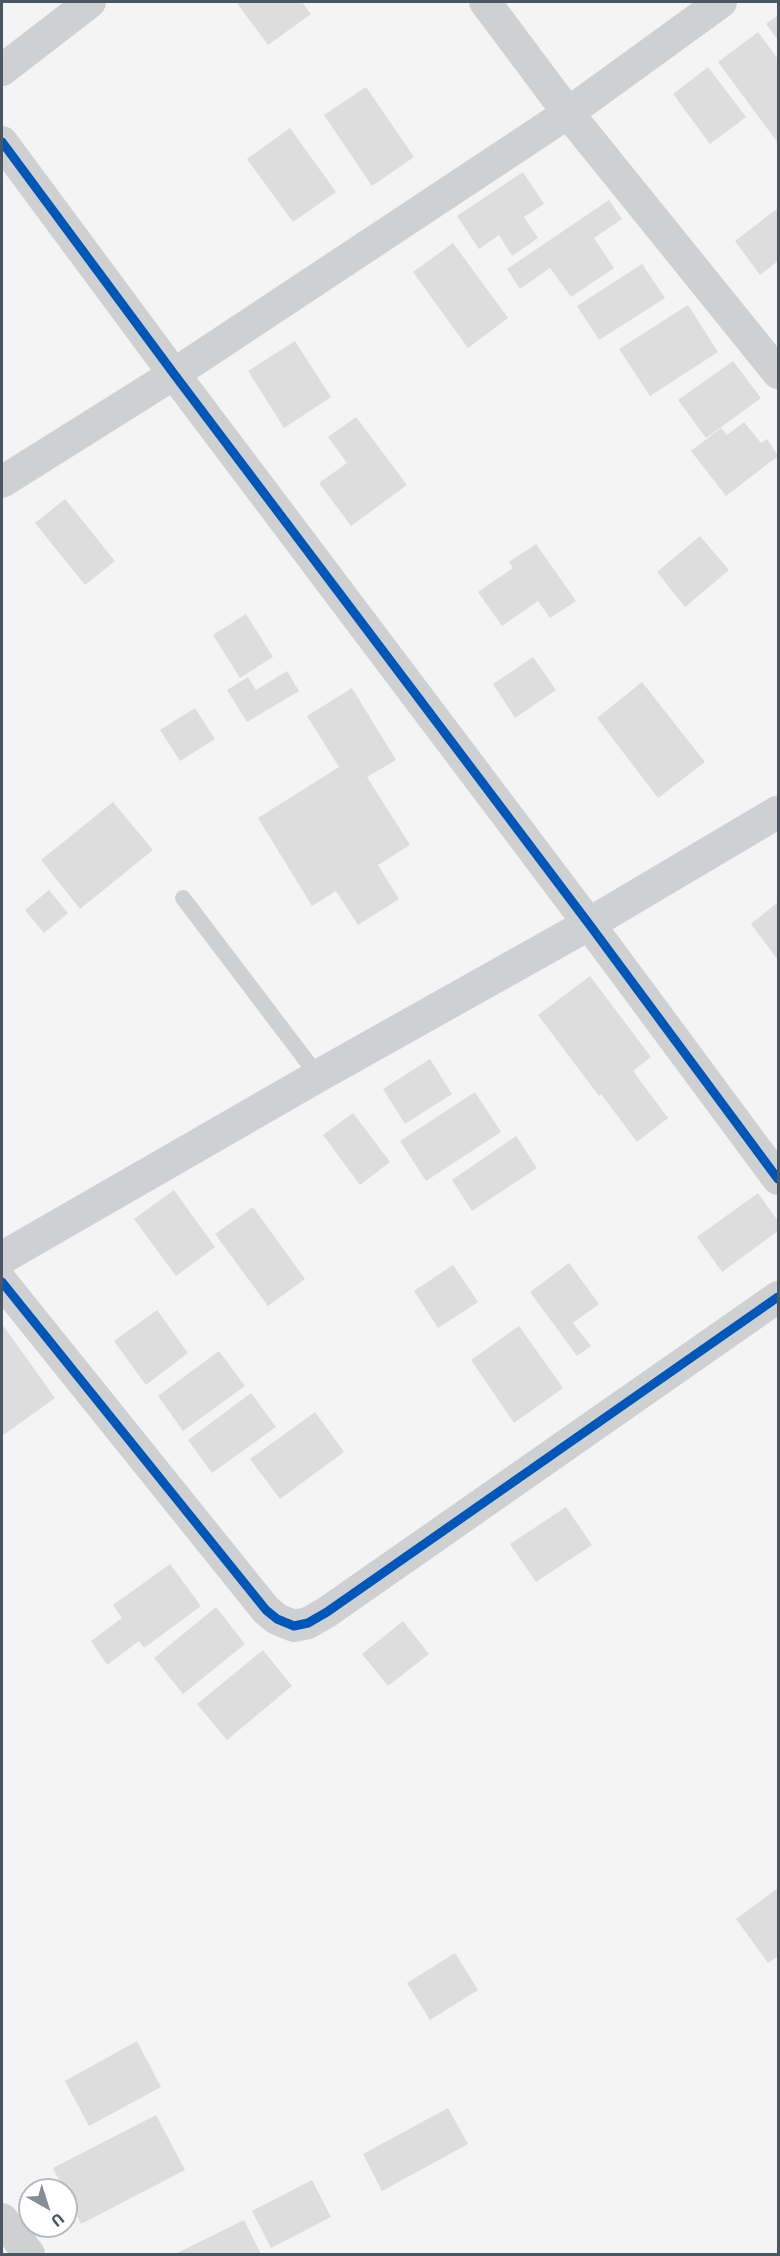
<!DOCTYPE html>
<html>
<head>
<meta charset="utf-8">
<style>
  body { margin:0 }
  #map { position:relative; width:780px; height:2256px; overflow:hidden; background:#f4f4f4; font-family:"Exo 2",sans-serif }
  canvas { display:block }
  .frame { position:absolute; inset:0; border:3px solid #4a5661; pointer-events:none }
  .north { position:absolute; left:18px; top:2178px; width:60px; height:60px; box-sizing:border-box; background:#fff; border:2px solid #b7bbc0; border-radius:50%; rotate:141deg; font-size:16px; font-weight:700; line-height:24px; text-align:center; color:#4a5661 }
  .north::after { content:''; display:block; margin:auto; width:21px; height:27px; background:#868d94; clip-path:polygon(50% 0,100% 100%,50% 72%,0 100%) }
</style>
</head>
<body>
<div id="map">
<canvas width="780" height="2256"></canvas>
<div class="frame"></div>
<div class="north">U</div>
</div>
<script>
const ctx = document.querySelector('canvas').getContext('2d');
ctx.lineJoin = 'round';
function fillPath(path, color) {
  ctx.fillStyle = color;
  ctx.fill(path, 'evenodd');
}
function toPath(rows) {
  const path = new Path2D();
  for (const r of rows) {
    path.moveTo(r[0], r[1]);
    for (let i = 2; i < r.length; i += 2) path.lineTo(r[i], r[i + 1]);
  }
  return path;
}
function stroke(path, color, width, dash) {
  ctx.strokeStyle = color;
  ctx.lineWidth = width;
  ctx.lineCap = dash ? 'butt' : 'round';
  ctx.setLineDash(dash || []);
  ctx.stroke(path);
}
fillPath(toPath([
  [236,2,302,2,311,14,268,45],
  [778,15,778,40,766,24],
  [758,32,778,59,778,143,718,62],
  [708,67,746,117,710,144,673,94],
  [366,87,414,157,372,186,324,115],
  [290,128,336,192,293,222,247,159],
  [523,172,544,204,524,217,538,238,512,256,499,235,479,249,457,216],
  [609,200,622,219,594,238,614,268,571,297,550,268,520,289,507,269],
  [778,208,778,261,760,275,735,241],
  [453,243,508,318,468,348,413,272],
  [642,264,665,298,599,340,577,306],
  [688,305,718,352,650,396,619,349],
  [295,341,331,397,284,428,248,371],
  [733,361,761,398,706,438,678,400],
  [356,417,407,485,351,526,319,483,347,463,328,437],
  [744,422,761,443,767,439,778,456,726,496,691,451,721,428,727,435],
  [65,499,115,561,85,585,35,523],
  [700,536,729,570,685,607,657,572],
  [536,544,576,601,550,618,538,601,502,626,478,592,513,568,509,562],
  [246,614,273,657,240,678,213,635],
  [533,657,556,690,515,718,493,684],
  [287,671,299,691,247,722,227,690,248,677,256,690],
  [642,682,705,762,658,798,597,718],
  [352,688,396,760,367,777,410,845,378,865,399,899,358,925,336,891,312,906,258,818,339,767,307,716],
  [195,708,215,739,180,761,160,730],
  [113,802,153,850,80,909,41,860],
  [49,890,68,913,44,933,25,910],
  [778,902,778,960,751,924],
  [590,976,651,1057,633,1071,668,1118,637,1142,601,1094,599,1096,538,1015],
  [430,1059,452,1094,405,1124,383,1089],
  [475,1092,501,1132,426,1181,400,1141],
  [353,1113,390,1162,360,1185,323,1135],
  [516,1136,537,1168,472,1211,452,1180],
  [174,1190,215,1247,176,1276,134,1219],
  [758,1193,778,1221,778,1231,722,1272,697,1237],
  [253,1207,305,1279,268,1306,215,1234],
  [569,1263,599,1304,573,1323,591,1346,577,1356,530,1292],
  [453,1265,478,1302,438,1328,414,1291],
  [157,1310,188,1353,146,1385,114,1341],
  [2,1324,55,1398,2,1436],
  [519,1326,563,1388,514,1423,471,1360],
  [219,1351,245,1386,183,1431,158,1396],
  [251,1393,276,1427,212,1473,188,1440],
  [315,1412,344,1452,280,1499,250,1459],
  [566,1507,592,1545,536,1582,510,1544],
  [170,1564,201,1606,144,1648,139,1641,107,1665,91,1641,122,1618,113,1605],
  [216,1607,245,1644,183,1694,154,1658],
  [403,1621,429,1654,388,1686,362,1654],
  [263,1650,292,1686,227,1740,197,1704],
  [778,1888,778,1956,768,1963,736,1919],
  [455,1953,478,1990,430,2020,407,1983],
  [137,2041,161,2087,89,2126,65,2081],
  [448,2108,468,2144,382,2191,363,2154],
  [156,2115,185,2170,81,2224,66,2194,66,2190,64,2190,53,2168],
  [312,2180,331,2217,271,2248,252,2211],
  [244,2220,261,2254,175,2254]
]), '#ddddde');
stroke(toPath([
  [183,898,318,1076]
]), '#ced0d2', 16);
stroke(toPath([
  [485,2,568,113,778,373],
  [2,70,90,2],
  [2,142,174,374,589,924,778,1179],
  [2,482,174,374,568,113,721,2],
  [2,1282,266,1610,277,1619,294,1626,308,1623,327,1612,778,1297],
  [2,2219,29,2254]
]), '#ced0d2', 32);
stroke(toPath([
  [2,1258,318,1076,589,924,778,812]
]), '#ced0d4', 33);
stroke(toPath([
  [2,142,174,374,589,924,778,1179],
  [2,1282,266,1610,277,1619,294,1626,308,1623,327,1612,778,1297]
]), '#0057b8', 9);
</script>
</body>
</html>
